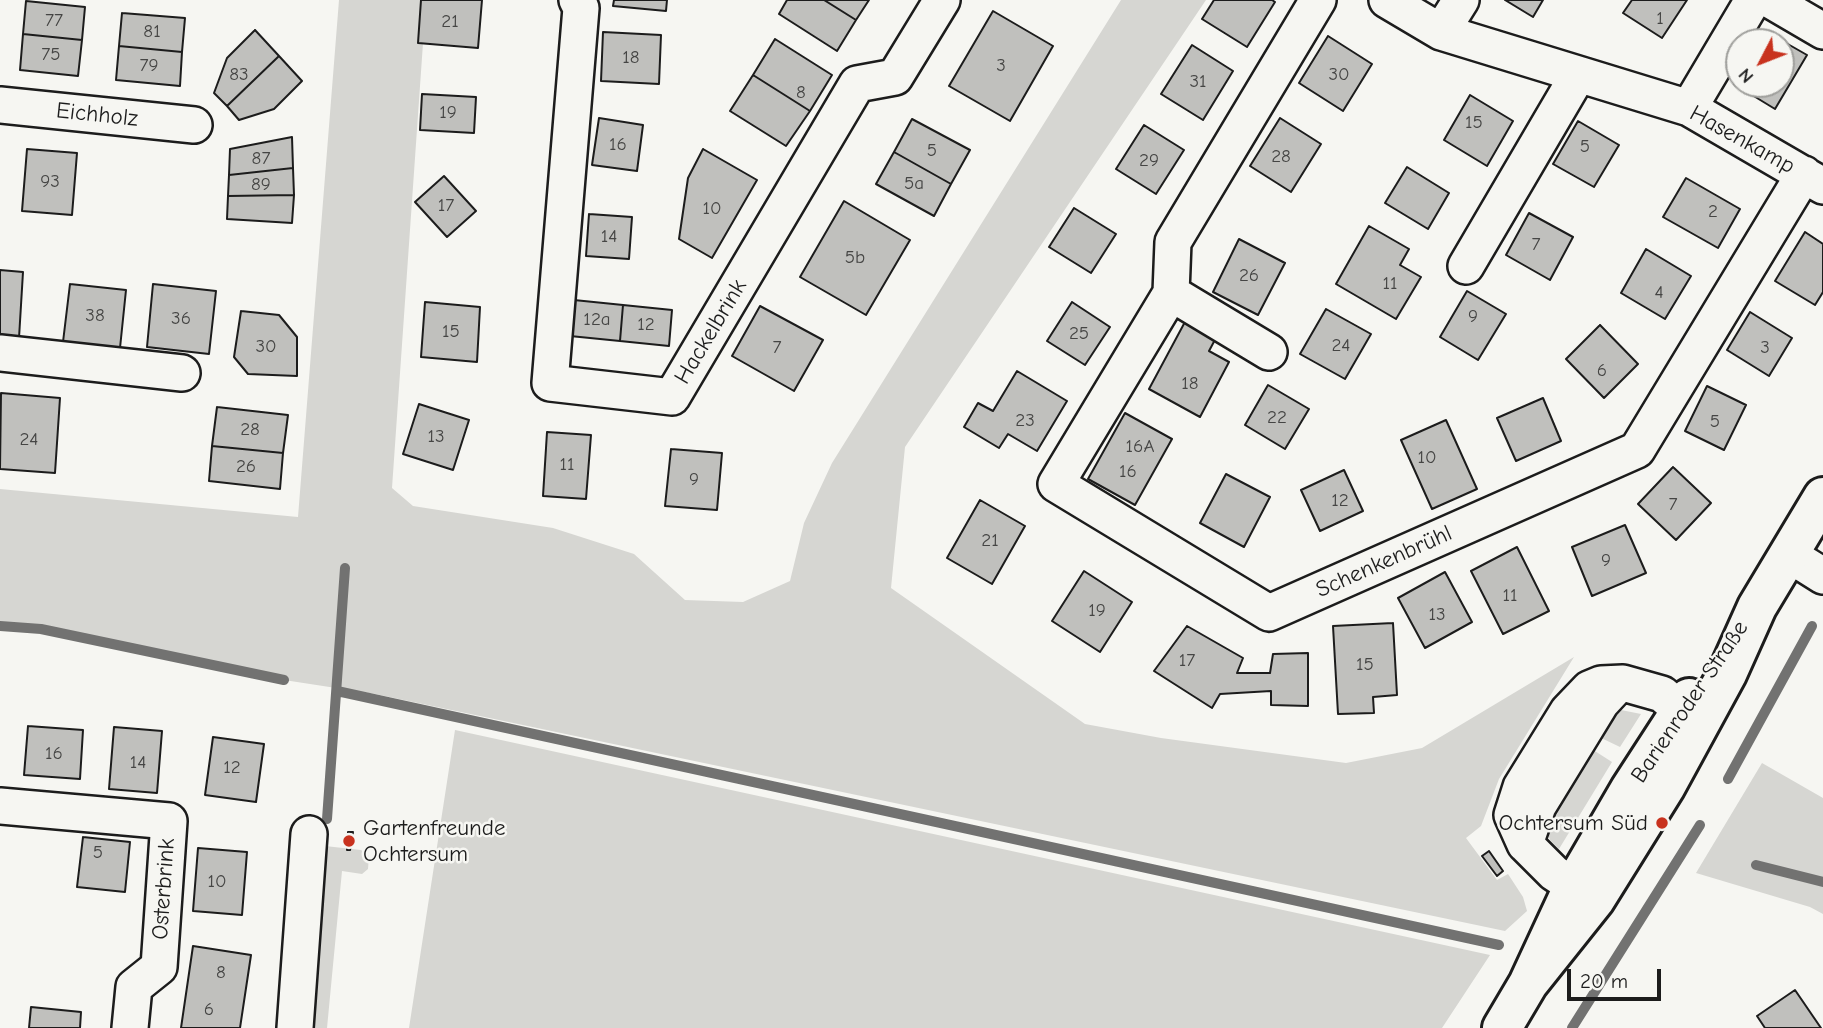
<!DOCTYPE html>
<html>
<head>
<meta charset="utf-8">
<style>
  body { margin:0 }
  #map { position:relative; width:1823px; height:1028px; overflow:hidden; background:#f6f6f2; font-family:"Comic Neue",sans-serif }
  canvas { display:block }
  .north { position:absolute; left:1725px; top:28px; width:70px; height:70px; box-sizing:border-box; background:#f6f6f2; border:2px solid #9f9f9c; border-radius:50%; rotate:228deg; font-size:19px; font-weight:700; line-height:28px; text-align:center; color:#1c1c1c }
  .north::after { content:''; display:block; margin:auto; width:24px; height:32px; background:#c8321e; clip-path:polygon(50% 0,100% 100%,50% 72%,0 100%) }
  .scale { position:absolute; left:1567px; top:969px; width:94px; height:32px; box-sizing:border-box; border:4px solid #1c1c1c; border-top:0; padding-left:9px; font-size:21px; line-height:24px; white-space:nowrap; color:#1c1c1c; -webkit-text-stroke:5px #f6f6f2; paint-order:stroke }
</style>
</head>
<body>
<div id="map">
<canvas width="1823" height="1028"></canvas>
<div class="north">N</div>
<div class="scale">20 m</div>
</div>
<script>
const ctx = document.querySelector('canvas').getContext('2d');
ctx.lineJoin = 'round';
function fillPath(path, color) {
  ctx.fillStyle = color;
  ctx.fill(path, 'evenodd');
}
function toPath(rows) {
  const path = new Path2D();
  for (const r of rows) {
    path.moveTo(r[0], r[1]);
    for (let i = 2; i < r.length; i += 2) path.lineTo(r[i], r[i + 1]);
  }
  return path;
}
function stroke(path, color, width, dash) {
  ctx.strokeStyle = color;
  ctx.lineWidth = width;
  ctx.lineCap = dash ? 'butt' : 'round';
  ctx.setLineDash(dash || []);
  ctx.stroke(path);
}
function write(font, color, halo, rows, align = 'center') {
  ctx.font = font + ' "Comic Neue",sans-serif';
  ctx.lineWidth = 5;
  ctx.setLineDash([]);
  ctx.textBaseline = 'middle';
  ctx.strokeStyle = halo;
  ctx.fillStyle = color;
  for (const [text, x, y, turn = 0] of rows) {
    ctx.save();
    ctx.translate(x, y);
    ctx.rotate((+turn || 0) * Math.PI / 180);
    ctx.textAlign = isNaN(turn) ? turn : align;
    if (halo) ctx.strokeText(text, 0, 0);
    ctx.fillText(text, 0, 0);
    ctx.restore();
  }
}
fillPath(toPath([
  [339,0,426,0,392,488,413,506,553,528,634,554,685,600,743,602,790,581,804,523,832,463,1121,0,1206,0,905,447,891,588,1085,724,1161,738,1346,763,1422,748,1574,657,1499,779,1481,826,1466,838,1497,880,1508,874,1523,897,1527,911,1505,931,375,694,284,680,41,629,0,626,0,489,298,517],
  [1621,710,1641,714,1620,747,1595,735,1614,713],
  [455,730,1490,955,1442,1028,409,1028],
  [1587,746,1612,762,1559,849,1550,840,1546,828],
  [1762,763,1823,798,1823,914,1810,907,1696,873],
  [325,846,361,850,369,856,368,869,362,874,342,871,327,1028,303,1028]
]), '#d6d6d2');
stroke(toPath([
  [0,626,41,629,284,680],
  [337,691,1499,945],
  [1728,779,1812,626],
  [327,819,345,568],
  [1756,865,1823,882],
  [1572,1028,1700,825]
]), '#727271', 10);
const building = toPath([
  [421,0,482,0,478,48,418,43,421,0],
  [614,0,667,0,666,11,613,6,614,0],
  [787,0,824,0,856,20,837,51,779,14,787,0],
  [824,0,869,0,856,20,824,0],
  [1214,0,1272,0,1275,2,1247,47,1202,19,1214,0],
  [1505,0,1543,0,1533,17,1505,0],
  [1632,0,1687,0,1662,38,1623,13,1632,0],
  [26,1,85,7,82,40,23,34,26,1],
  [993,11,1053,46,1010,121,949,86,993,11],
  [122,13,185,18,182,52,119,46,122,13],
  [255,30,279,56,227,106,214,93,227,58,255,30],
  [1765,31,1807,55,1775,109,1734,84,1739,75,1739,84,1781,84,1781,42,1758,42,1765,31],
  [603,32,661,35,659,84,601,81,603,32],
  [23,34,82,40,78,76,20,70,23,34],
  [1328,36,1372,64,1343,111,1299,83,1328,36],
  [775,39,832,75,810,111,753,75,775,39],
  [1192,45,1233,71,1203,120,1161,94,1192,45],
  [119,46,182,52,180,86,116,80,119,46],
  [279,56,302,81,274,109,239,120,227,106,279,56],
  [753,75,810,111,786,146,730,111,753,75],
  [422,94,476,97,474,133,420,130,422,94],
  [1470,95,1513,121,1487,166,1444,140,1470,95],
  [599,118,643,125,637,171,592,165,599,118],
  [1280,118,1321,144,1291,192,1250,166,1280,118],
  [912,119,970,150,951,184,894,152,912,119],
  [1578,121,1619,145,1594,187,1553,164,1578,121],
  [1144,125,1184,150,1156,194,1116,169,1144,125],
  [292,137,293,168,229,175,230,149,292,137],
  [27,149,77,153,72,215,22,211,27,149],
  [703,149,757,180,712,258,679,239,688,178,703,149],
  [894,152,951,184,934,216,876,184,894,152],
  [1407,167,1449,193,1428,229,1385,203,1407,167],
  [293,168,294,195,228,196,229,175,293,168],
  [444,176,476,211,447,237,415,202,444,176],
  [1686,178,1740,209,1718,248,1663,217,1686,178],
  [294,195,292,223,227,219,228,196,294,195],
  [844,201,910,240,866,315,800,277,844,201],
  [1074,208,1116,234,1091,273,1049,247,1074,208],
  [1529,213,1573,237,1550,280,1506,255,1529,213],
  [589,214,632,217,629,259,586,256,589,214],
  [1369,226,1409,249,1400,265,1421,277,1396,319,1336,284,1369,226],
  [1805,232,1823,244,1823,292,1815,305,1775,281,1805,232],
  [1239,239,1285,263,1258,315,1213,292,1239,239],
  [1646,249,1691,276,1665,319,1621,293,1646,249],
  [0,270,23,272,19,338,0,336,0,270],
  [70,284,126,290,120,348,63,342,70,284],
  [153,284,216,291,209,354,147,347,153,284],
  [1467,291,1506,314,1478,360,1440,337,1467,291],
  [574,300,623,305,620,341,570,336,574,300],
  [425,302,480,307,477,362,421,357,425,302],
  [1072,302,1110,327,1085,365,1047,341,1072,302],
  [623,305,672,310,669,346,620,341,623,305],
  [760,306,823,340,794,391,732,356,760,306],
  [1326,309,1371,334,1345,379,1300,354,1326,309],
  [241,311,279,315,297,337,297,376,248,374,234,357,241,311],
  [1750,312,1792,338,1769,376,1727,350,1750,312],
  [1186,320,1217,336,1209,351,1229,362,1200,417,1149,389,1186,320],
  [1600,325,1638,364,1604,398,1566,359,1600,325],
  [1017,371,1067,401,1037,451,1008,434,999,448,964,427,978,403,993,411,1017,371],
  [1268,385,1309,409,1285,449,1245,425,1268,385],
  [1707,386,1746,405,1724,450,1685,431,1707,386],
  [1,393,60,398,55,473,0,469,1,393],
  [1543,398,1561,441,1516,461,1497,418,1543,398],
  [419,404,469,420,453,470,403,454,419,404],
  [217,407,288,415,283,453,212,446,217,407],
  [1125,413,1172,439,1135,505,1088,479,1125,413],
  [1446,420,1477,489,1432,509,1401,440,1446,420],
  [547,432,591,435,586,499,543,496,547,432],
  [212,446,283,453,280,489,209,481,212,446],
  [671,449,722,453,717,510,665,506,671,449],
  [1673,467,1711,503,1676,540,1638,504,1673,467],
  [1344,470,1363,511,1320,531,1301,490,1344,470],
  [1226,474,1270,497,1244,547,1200,523,1226,474],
  [980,500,1025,526,992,584,947,558,980,500],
  [1625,525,1646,573,1592,596,1572,547,1625,525],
  [1517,547,1549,611,1503,634,1471,571,1517,547],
  [1084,571,1132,602,1100,652,1052,621,1084,571],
  [1445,572,1472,622,1425,648,1398,598,1445,572],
  [1393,623,1397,695,1373,697,1374,713,1338,714,1333,626,1393,623],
  [1187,626,1243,658,1237,673,1270,673,1273,654,1308,653,1308,706,1271,705,1271,691,1220,694,1212,708,1154,671,1187,626],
  [28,726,83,730,80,779,24,775,28,726],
  [114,727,162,731,157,793,109,789,114,727],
  [213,737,264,744,256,802,205,795,213,737],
  [348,832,353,832,350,850,347,850,348,832],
  [83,837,130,842,125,892,77,887,83,837],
  [198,848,247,852,242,915,193,911,198,848],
  [1489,851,1503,871,1497,876,1482,856,1489,851],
  [193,946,251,955,240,1028,181,1028,193,946],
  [1795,990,1821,1028,1765,1028,1757,1016,1795,990],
  [31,1007,81,1012,80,1028,29,1028,31,1007]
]);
fillPath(building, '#c0c0bd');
stroke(building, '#1c1c1c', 2);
const minor = toPath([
  [577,0,581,8,550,383,672,397,857,84,895,77,942,0],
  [1318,0,1173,242,1171,293,1056,484,1269,613,1637,450,1804,174],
  [1387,0,1441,32,1689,108,1823,186],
  [1770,0,1823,31],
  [1441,32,1461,0],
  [0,105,194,125],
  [1689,108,1753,0],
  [1466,266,1578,75],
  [1171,293,1269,352],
  [0,353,182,373],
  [1788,554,1823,576],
  [0,806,169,821,159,967,134,987,130,1028],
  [1525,844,1538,806,1601,703,1614,689],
  [1595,900,1554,873,1525,844,1512,815,1521,787,1568,711,1589,689,1601,684,1623,683,1662,694,1681,710,1696,733],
  [295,1028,309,834]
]);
const major = toPath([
  [1528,984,1595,900,1666,786,1727,674,1757,607,1823,497],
  [1502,1028,1528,984,1573,887,1630,789,1689,698]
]);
stroke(minor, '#1c1c1c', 40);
stroke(major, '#1c1c1c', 44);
stroke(minor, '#f6f6f2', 35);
stroke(major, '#f6f6f2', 38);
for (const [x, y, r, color] of [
  [1662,823,7,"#c8321e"],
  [349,841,7,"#c8321e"]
]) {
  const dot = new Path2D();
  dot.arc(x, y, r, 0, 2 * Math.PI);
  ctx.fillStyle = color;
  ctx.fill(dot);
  stroke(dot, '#f6f6f2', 2.5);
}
write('19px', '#454544', null, [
  ["1",1660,19],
  ["77",54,21],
  ["21",450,22],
  ["81",152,32],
  ["75",51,55],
  ["18",631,58],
  ["79",149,66],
  ["3",1001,66],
  ["83",239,75],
  ["30",1339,75],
  ["31",1198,82],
  ["8",801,93],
  ["19",448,113],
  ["15",1474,123],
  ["16",618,145],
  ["5",1585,147],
  ["5",932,151],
  ["28",1281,157],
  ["87",261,159],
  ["29",1149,161],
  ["93",50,182],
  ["5a",914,184],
  ["89",261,185],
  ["17",446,206],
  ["10",712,209],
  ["2",1713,212],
  ["14",609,237],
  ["7",1536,245],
  ["5b",855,258],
  ["26",1249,276],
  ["11",1390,284],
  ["4",1659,293],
  ["38",95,316],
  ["9",1473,317],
  ["36",181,319],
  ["12a",597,320],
  ["12",646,325],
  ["15",451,332],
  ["25",1079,334],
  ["24",1341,346],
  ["30",266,347],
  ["7",777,348],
  ["3",1765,348],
  ["6",1602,371],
  ["18",1190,384],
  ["22",1277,418],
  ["23",1025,421],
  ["5",1715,422],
  ["28",250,430],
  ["13",436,437],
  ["24",29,440],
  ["16A",1140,447],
  ["10",1427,458],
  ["11",567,465],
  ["26",246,467],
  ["16",1128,472],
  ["9",694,480],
  ["12",1340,501],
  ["7",1673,505],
  ["21",990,541],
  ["9",1606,561],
  ["11",1510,596],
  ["19",1097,611],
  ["13",1437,615],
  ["17",1187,661],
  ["15",1365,665],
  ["16",54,754],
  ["14",138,763],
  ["12",232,768],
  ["5",98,853],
  ["10",217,882],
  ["8",221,973],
  ["6",209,1010]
]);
write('23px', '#1c1c1c', '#f6f6f2', [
  ["Eichholz",97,115,6],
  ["Hasenkamp",1742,140,29],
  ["Hackelbrink",711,332,-59],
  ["Schenkenbrühl",1384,562,-24],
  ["Barienroder Straße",1690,702,-56],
  ["Osterbrink",164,889,-86]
]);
write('23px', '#1c1c1c', '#f6f6f2', [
  ["Ochtersum Süd",1648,823],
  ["Gartenfreunde",363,828,"left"],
  ["Ochtersum",363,854,"left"]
], 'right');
</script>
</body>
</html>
